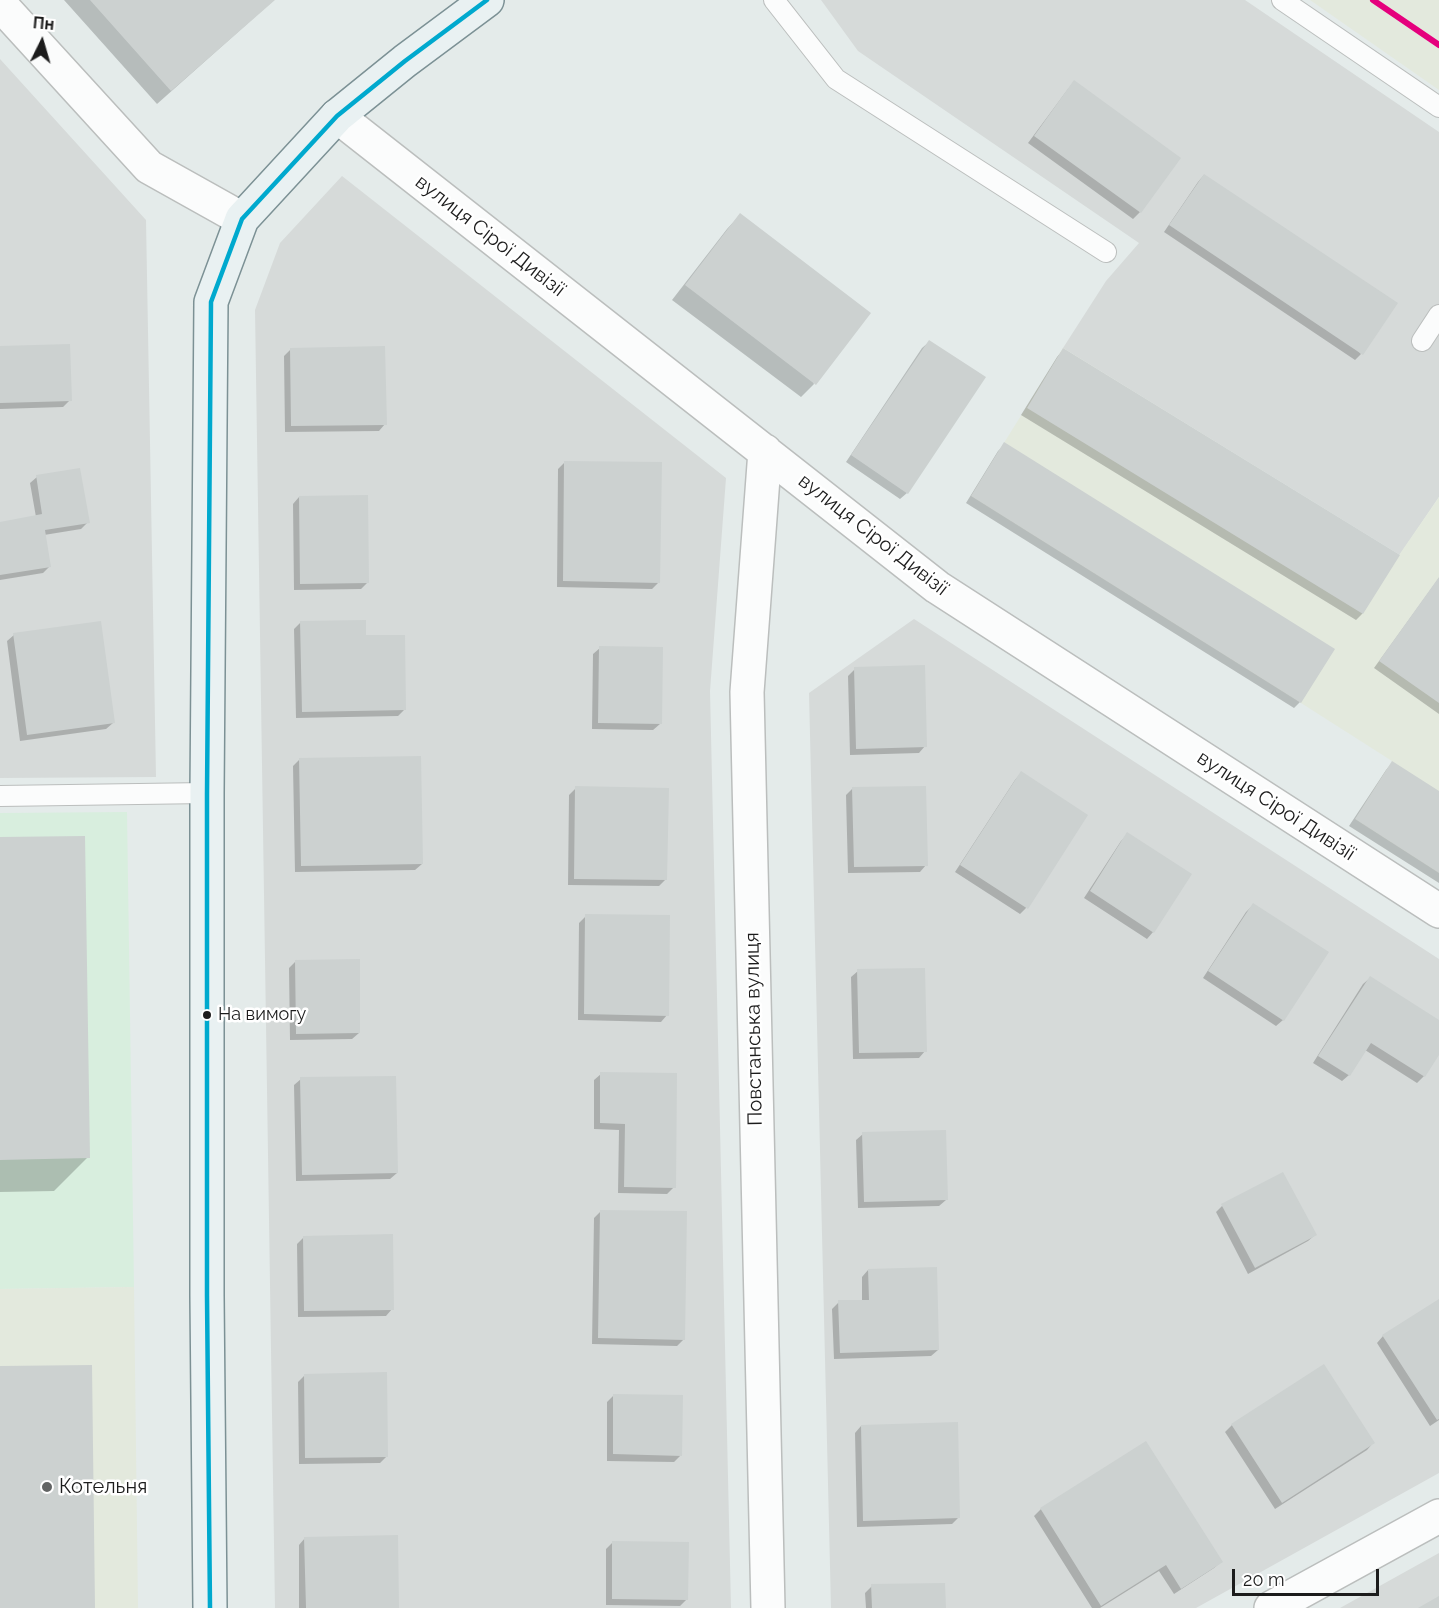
<!DOCTYPE html>
<html>
<head>
<meta charset="utf-8">
<style>
  body { margin:0 }
  #map { position:relative; width:1439px; height:1608px; overflow:hidden; background:#e4ebea; font-family:Raleway,sans-serif }
  canvas { display:block }
  .north { position:absolute; left:12px; top:12px; width:60px; height:60px; -webkit-text-stroke:4px #fff; paint-order:stroke; rotate:5deg; font-size:16px; font-weight:700; line-height:24px; text-align:center; color:#1c1c1c }
  .north::after { content:''; display:block; margin:auto; width:21px; height:27px; background:#1c1c1c; clip-path:polygon(50% 0,100% 100%,50% 72%,0 100%) }
  .scale { position:absolute; left:1232px; top:1569px; width:147px; height:27px; box-sizing:border-box; border:3px solid #1c1c1c; border-top:0; padding-left:8px; font-size:18px; line-height:21px; white-space:nowrap; color:#1c1c1c; -webkit-text-stroke:4px #fff; paint-order:stroke }
</style>
</head>
<body>
<div id="map">
<canvas width="1439" height="1608"></canvas>
<div class="north">Пн</div>
<div class="scale">20 m</div>
</div>
<script>
const ctx = document.querySelector('canvas').getContext('2d');
ctx.lineJoin = 'round';
function fillPath(path, color) {
  ctx.fillStyle = color;
  ctx.fill(path, 'evenodd');
}
function toPath(rows) {
  const path = new Path2D();
  for (const r of rows) {
    path.moveTo(r[0], r[1]);
    for (let i = 2; i < r.length; i += 2) path.lineTo(r[i], r[i + 1]);
  }
  return path;
}
function stroke(path, color, width, dash) {
  ctx.strokeStyle = color;
  ctx.lineWidth = width;
  ctx.lineCap = dash ? 'butt' : 'round';
  ctx.setLineDash(dash || []);
  ctx.stroke(path);
}
function write(font, color, halo, rows, align = 'center') {
  ctx.font = font + ' Raleway,sans-serif';
  ctx.lineWidth = 5;
  ctx.setLineDash([]);
  ctx.textBaseline = 'middle';
  ctx.strokeStyle = halo;
  ctx.fillStyle = color;
  for (const [text, x, y, turn = 0] of rows) {
    ctx.save();
    ctx.translate(x, y);
    ctx.rotate((+turn || 0) * Math.PI / 180);
    ctx.textAlign = isNaN(turn) ? turn : align;
    if (halo) ctx.strokeText(text, 0, 0);
    ctx.fillText(text, 0, 0);
    ctx.restore();
  }
}
fillPath(toPath([
  [821,0,1245,0,1439,132,1439,497,1400,555,1063,348,1106,281,1139,243,858,51],
  [0,59,146,220,156,777,0,778],
  [342,176,726,478,710,691,731,1608,275,1608,255,310,280,243],
  [914,619,1439,959,1439,1473,1196,1608,831,1608,809,693],
  [1439,1553,1439,1608,1340,1608]
]), '#d6dad9');
fillPath(toPath([
  [127,812,134,1287,0,1289,0,813]
]), '#d8eede');
fillPath(toPath([
  [1310,0,1439,0,1439,90],
  [1063,348,1399,555,1439,497,1439,873,1355,819,1392,761,1301,703,971,496],
  [134,1287,138,1608,0,1608,0,1289]
]), '#e3e9dd');
fillPath(toPath([
  [64,0,274,0,157,104],
  [1074,82,1140,212,1133,219,1028,143,1068,89],
  [1204,175,1361,354,1355,360,1164,232,1198,182],
  [740,215,814,384,801,397,672,300,727,229],
  [929,342,907,493,900,499,846,462,922,348],
  [0,348,70,400,63,407,0,409],
  [291,349,385,424,379,431,285,432,284,356],
  [1063,350,1398,556,1362,614,1356,620,1021,415,1057,357],
  [1005,444,1300,702,1294,708,966,503,998,451],
  [565,462,658,583,652,589,557,587,558,469],
  [37,477,88,522,81,529,44,535,50,566,43,573,0,580,0,524,36,517,30,483],
  [299,497,367,583,361,589,294,590,293,504],
  [1439,578,1439,714,1374,668],
  [301,622,365,637,404,710,398,716,296,718,294,629],
  [14,635,113,723,106,729,20,741,7,641],
  [600,648,660,724,653,730,592,729,593,654],
  [855,669,925,746,919,753,850,755,848,676],
  [299,760,422,864,415,870,295,872,293,766],
  [1392,763,1439,793,1439,883,1349,826,1386,770],
  [1021,773,1026,908,1020,914,955,872,1015,780],
  [576,788,666,879,659,886,568,885,569,795],
  [853,788,926,865,920,872,848,873,846,795],
  [1128,834,1153,932,1147,939,1084,898,1121,841],
  [0,839,88,1157,54,1191,0,1192],
  [1253,905,1283,1020,1276,1026,1203,978,1246,912],
  [586,916,667,1015,661,1022,578,1020,579,923],
  [295,962,359,1033,352,1039,290,1040,289,968],
  [858,971,925,1051,919,1058,853,1059,851,977],
  [1370,978,1439,1022,1439,1052,1424,1076,1417,1083,1365,1050,1349,1075,1342,1081,1313,1063,1363,984],
  [601,1074,674,1187,667,1194,618,1193,619,1130,594,1129,594,1080],
  [301,1079,397,1173,390,1179,296,1181,294,1085],
  [863,1134,946,1200,939,1206,858,1208,856,1140],
  [1222,1206,1315,1235,1308,1241,1248,1274,1216,1212],
  [601,1211,684,1339,677,1346,592,1344,594,1218],
  [304,1237,392,1309,386,1316,298,1317,297,1244],
  [868,1270,938,1350,931,1356,834,1359,832,1309,839,1302,862,1301,862,1277],
  [1439,1300,1439,1420,1430,1426,1377,1343,1383,1336],
  [304,1376,387,1456,380,1463,299,1464,298,1382],
  [614,1395,681,1455,674,1462,607,1461,607,1402],
  [1232,1425,1373,1443,1367,1450,1275,1509,1225,1432],
  [861,1426,958,1518,952,1524,857,1527,855,1433],
  [1146,1443,1221,1562,1214,1568,1174,1594,1159,1571,1100,1608,1092,1608,1034,1516,1041,1509],
  [305,1538,398,1608,299,1608,299,1545],
  [613,1542,687,1599,680,1606,606,1605,606,1549],
  [872,1586,944,1608,866,1608,865,1593]
]), '#0003');
fillPath(toPath([
  [90,0,275,0,171,91],
  [1074,80,1181,158,1141,213,1034,136],
  [1204,174,1398,303,1363,355,1169,225],
  [740,213,871,313,816,385,685,285],
  [929,340,986,377,908,494,851,455],
  [70,344,72,401,0,403,0,346],
  [385,346,387,425,291,426,290,348],
  [1063,348,1400,555,1363,614,1027,408],
  [1004,442,1335,649,1301,703,971,496],
  [564,461,662,462,660,583,563,581],
  [80,468,90,523,45,530,51,567,0,575,0,522,42,514,36,475],
  [368,495,369,583,300,584,299,496],
  [1439,577,1439,703,1379,661],
  [366,620,366,635,405,635,406,710,302,712,300,621],
  [101,621,115,723,27,735,13,633],
  [599,646,663,647,662,724,598,723],
  [925,665,927,747,856,749,854,667],
  [421,756,423,864,301,866,299,758],
  [1392,761,1439,791,1439,873,1355,819],
  [1021,771,1088,815,1028,909,960,865],
  [575,786,669,788,667,880,574,879],
  [926,786,928,866,854,867,852,787],
  [1127,832,1192,874,1154,933,1090,891],
  [85,836,90,1158,0,1160,0,837],
  [1253,903,1329,952,1284,1021,1208,971],
  [585,914,670,915,669,1016,584,1014],
  [360,959,360,1033,296,1034,295,960],
  [925,968,927,1052,859,1053,857,969],
  [1370,976,1439,1020,1439,1055,1425,1077,1371,1043,1350,1076,1318,1056],
  [600,1072,677,1073,676,1188,624,1187,625,1124,600,1123],
  [396,1076,398,1173,302,1175,300,1077],
  [946,1130,948,1200,864,1202,862,1132],
  [1283,1172,1317,1235,1255,1268,1221,1204],
  [600,1210,687,1211,685,1340,598,1338],
  [393,1234,394,1310,304,1311,303,1236],
  [937,1267,939,1350,840,1353,838,1300,869,1300,868,1269],
  [1439,1299,1439,1419,1437,1420,1382,1335],
  [1324,1364,1375,1443,1282,1503,1231,1424],
  [92,1365,95,1608,0,1608,0,1366],
  [387,1372,388,1457,305,1458,304,1374],
  [613,1394,683,1395,682,1456,613,1454],
  [958,1422,960,1518,863,1521,861,1425],
  [1146,1441,1223,1562,1181,1589,1166,1565,1101,1606,1040,1508],
  [398,1535,399,1608,306,1608,304,1537],
  [612,1541,689,1542,688,1600,612,1599],
  [945,1583,946,1608,872,1608,871,1584],
  [1439,1596,1439,1608,1418,1608]
]), '#ccd1d0');
const lane = toPath([
  [774,0,836,79,1106,252],
  [1282,0,1439,107],
  [1422,341,1439,315],
  [0,796,207,793]
]);
const street = toPath([
  [0,4,149,167,242,219],
  [337,116,937,587,1439,911],
  [765,451,747,692,768,1608],
  [1271,1608,1439,1516]
]);
const secondary = toPath([
  [210,1608,207,1296,207,793,211,302,242,219,337,116,405,61,487,0]
]);
stroke(lane, '#bbbebd', 22);
stroke(street, '#bbbebd', 36);
stroke(secondary, '#7c9195', 36);
stroke(lane, '#fbfcfc', 20);
stroke(street, '#fbfcfc', 33);
stroke(secondary, '#e9f1f2', 33);
stroke(toPath([
  [210,1608,207,1296,207,793,211,302,242,219,337,116,405,61,487,0]
]), '#00a9ce', 4.5);
stroke(toPath([
  [1373,0,1439,45]
]), '#e5007d', 6);
for (const [x, y, r, color] of [
  [207,1015,5,"#1c1c1c"],
  [47,1487,6,"#626464"]
]) {
  const dot = new Path2D();
  dot.arc(x, y, r, 0, 2 * Math.PI);
  ctx.fillStyle = color;
  ctx.fill(dot);
  stroke(dot, '#fff', 2);
}
write('18px', '#1c1c1c', '#fff', [
  ["На вимогу",218,1015]
], 'left');
write('20px', '#1c1c1c', '#fff', [
  ["вулиця Сірої Дивізії",490,236,38],
  ["вулиця Сірої Дивізії",873,535,38],
  ["вулиця Сірої Дивізії",1276,806,33],
  ["Повстанська вулиця",754,1029,-91]
]);
write('20px', '#1c1c1c', '#fff', [
  ["Котельня",59,1487]
], 'left');
</script>
</body>
</html>
